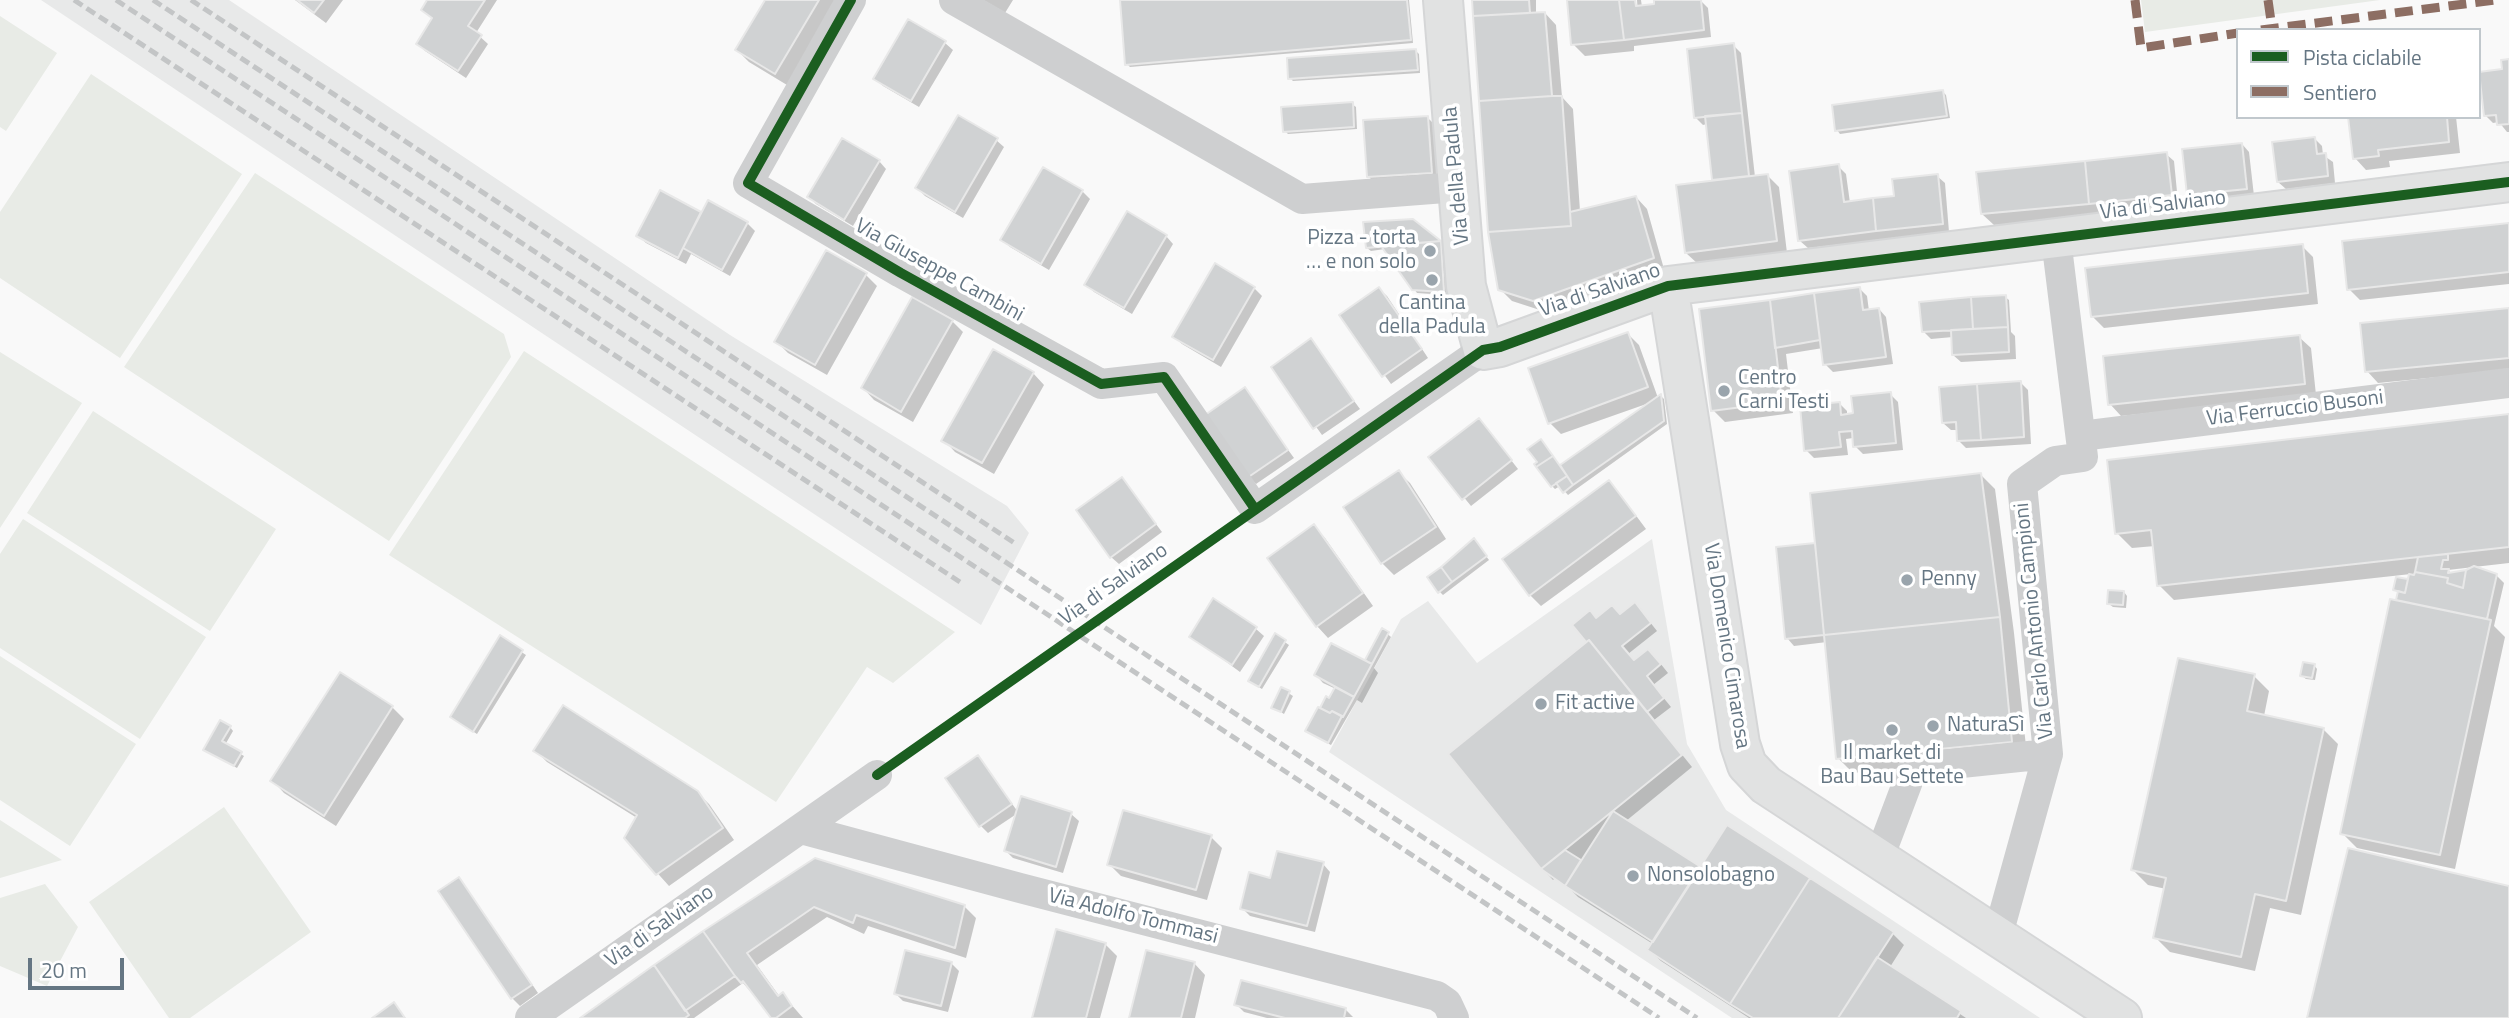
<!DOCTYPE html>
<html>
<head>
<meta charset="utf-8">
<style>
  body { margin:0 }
  #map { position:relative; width:2509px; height:1018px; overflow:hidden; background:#f9f9f9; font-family:"Titillium Web",sans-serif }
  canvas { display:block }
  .legend { position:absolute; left:2236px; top:28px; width:245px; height:91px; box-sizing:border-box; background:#fff; border:2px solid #c1c8cd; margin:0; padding:9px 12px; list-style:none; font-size:21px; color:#657683 }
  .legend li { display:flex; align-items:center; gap:14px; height:35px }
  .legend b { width:35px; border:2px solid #c1c8cd }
  .scale { position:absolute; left:28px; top:958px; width:96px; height:32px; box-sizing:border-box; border:4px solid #657683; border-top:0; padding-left:9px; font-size:21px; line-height:24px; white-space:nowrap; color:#657683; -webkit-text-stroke:5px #fff; paint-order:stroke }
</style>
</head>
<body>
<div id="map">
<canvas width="2509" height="1018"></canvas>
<ul class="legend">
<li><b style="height:9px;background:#1b5e20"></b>Pista ciclabile</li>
<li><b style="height:9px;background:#8d6e63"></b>Sentiero</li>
</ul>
<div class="scale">20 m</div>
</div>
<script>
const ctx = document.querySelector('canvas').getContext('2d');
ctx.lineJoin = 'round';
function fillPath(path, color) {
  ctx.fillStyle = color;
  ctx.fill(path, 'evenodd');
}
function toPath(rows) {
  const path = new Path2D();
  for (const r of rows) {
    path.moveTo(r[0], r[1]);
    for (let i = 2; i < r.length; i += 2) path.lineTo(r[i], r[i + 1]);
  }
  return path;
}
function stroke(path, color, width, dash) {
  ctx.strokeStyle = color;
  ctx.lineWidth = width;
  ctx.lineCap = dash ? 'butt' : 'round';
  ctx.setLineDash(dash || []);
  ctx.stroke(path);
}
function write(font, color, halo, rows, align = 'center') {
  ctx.font = font + ' "Titillium Web",sans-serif';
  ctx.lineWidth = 7;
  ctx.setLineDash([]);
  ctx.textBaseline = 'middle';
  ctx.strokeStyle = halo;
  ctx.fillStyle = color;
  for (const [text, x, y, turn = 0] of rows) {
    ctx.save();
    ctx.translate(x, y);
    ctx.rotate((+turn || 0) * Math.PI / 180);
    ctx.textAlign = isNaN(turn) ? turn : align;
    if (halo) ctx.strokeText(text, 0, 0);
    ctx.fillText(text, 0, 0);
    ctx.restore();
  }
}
fillPath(toPath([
  [41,0,229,0,730,335,1007,506,1029,533,981,625],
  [1652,539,1687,744,1726,810,2040,1018,1732,1018,1329,752,1401,619,1428,601,1477,663]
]), '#e8e9e9');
fillPath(toPath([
  [2141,0,2380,0,2145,32],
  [0,16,57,53,6,131,0,127],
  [91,74,242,174,120,358,0,278,0,212],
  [255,173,504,334,511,357,389,541,124,367],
  [524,351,955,632,893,683,867,667,776,802,389,555],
  [0,352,82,403,0,528],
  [93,411,276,529,210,631,27,513],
  [23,519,206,637,140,739,0,648,0,554],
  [0,656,136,744,70,846,0,800],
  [224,807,311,932,190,1018,169,1018,89,902],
  [0,820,62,860,0,878],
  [45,884,78,927,47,986,0,966,0,898]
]), '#e8ebe6');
fillPath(toPath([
  [295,0,343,0,326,23],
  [429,0,497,0,476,33,488,44,466,78,425,51,418,43,433,19,423,10],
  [767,0,837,0,787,85,749,62,737,50],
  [983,0,1013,0,1005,13],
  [1122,0,1409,0,1413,43,1130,67,1127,64],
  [1474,0,1536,0,1536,14,1545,13,1556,25,1562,97,1573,109,1580,211,1636,197,1647,209,1664,269,1546,312,1512,301,1500,289],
  [1568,0,1633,0,1638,15,1637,0,1641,0,1642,7,1656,5,1656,0,1700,0,1708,8,1711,37,1634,46,1634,51,1585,56,1573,44],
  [909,21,945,43,953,50,919,107,883,86,875,78],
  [1733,45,1741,53,1755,177,1767,175,1779,187,1787,253,1698,264,1686,253,1716,182,1714,180,1707,124,1703,125,1695,117],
  [1416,51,1419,54,1420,73,1293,81,1290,78],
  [2509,61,2509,132,2507,132,2499,122,2493,123,2485,115],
  [1943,92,1946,95,1950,118,1840,134,1837,130],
  [1352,104,1356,107,1357,129,1288,134,1285,131],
  [2350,117,2456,117,2460,153,2389,161,2390,167,2366,170,2355,158],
  [1428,118,1435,125,1439,180,1376,184,1368,176],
  [2314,138,2322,146,2323,155,2333,162,2335,183,2286,189,2278,182],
  [996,140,1004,147,963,218,925,196,917,188],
  [2242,144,2249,152,2254,196,2197,202,2189,194],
  [2166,154,2174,161,2178,202,2099,210,2099,215,1994,225,1982,214],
  [879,161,886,169,853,226,816,204,809,197],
  [1838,166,1846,174,1850,203,1896,198,1937,176,1945,183,1949,232,1808,248,1800,241],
  [1043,169,1082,191,1090,199,1049,270,1010,247,1003,240],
  [660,192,702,214,747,223,755,231,730,276,691,254,686,264,646,243,638,236],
  [2509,224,2509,284,2360,300,2349,289],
  [1166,236,1173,244,1132,314,1094,292,1086,284],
  [1440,242,1444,246,1447,295,1417,293,1385,249,1371,251,1367,248],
  [2302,246,2313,257,2318,304,2104,328,2092,316],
  [866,275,877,286,827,375,788,353,776,341],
  [1254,288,1262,296,1221,367,1182,344,1174,337],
  [1859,288,1867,296,1869,311,1879,309,1886,317,1893,364,1833,372,1825,364,1823,348,1786,354,1793,413,1725,422,1713,410,1701,310],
  [1379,289,1387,296,1428,358,1391,384,1341,315],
  [2005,297,2009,300,2011,332,2015,336,2016,359,1961,362,1953,355,1953,337,1931,339,1923,331],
  [2509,310,2509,370,2378,383,2367,371],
  [952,321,963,332,913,422,874,400,863,388],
  [1628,334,1639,345,1658,398,1661,396,1664,399,1667,424,1568,495,1560,486,1555,489,1552,486,1560,467,1652,402,1561,434,1550,423],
  [2299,337,2311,348,2316,395,2121,416,2110,404],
  [1310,341,1360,409,1322,435,1273,367],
  [1033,373,1044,385,994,474,955,452,944,440],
  [2020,382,2028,390,2031,444,1966,448,1958,440,1958,430,1951,430,1943,423],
  [1244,389,1294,458,1256,484,1249,477],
  [1890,394,1898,402,1903,450,1863,454,1855,446,1853,438,1846,439,1848,455,1814,458,1806,450,1839,403,1847,411,1847,416,1855,415],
  [2509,416,2509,563,2448,570,2452,574,2496,575,2504,583,2494,626,2505,637,2455,869,2357,848,2342,833,2397,602,2399,593,2395,590,2409,581,2411,574,2174,600,2159,585,2155,546,2132,548,2117,533],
  [1486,428,1518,469,1471,506,1431,457],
  [1398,472,1410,483,1446,539,1394,575,1382,563],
  [1980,474,1995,489,2014,633,2027,756,1853,773,1838,758,1827,642,1794,646,1787,638,1817,545],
  [1122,479,1162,532,1119,564,1111,557],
  [1609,482,1620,494,1646,529,1541,606,1530,595],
  [1314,526,1325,538,1373,606,1328,638,1317,626],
  [1477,544,1489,560,1443,595,1440,592],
  [2124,592,2127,596,2126,608,2113,607,2109,604],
  [1214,601,1256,629,1264,636,1240,672,1191,636],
  [1642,612,1657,631,1628,654,1634,662,1656,658,1668,673,1653,685,1671,707,1654,720,1692,767,1626,821,1701,870,1893,934,1904,945,1890,967,1966,1018,1749,1018,1661,961,1649,950,1653,944,1578,897,1570,889,1555,878,1553,880,1542,868,1588,642,1574,625],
  [1383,630,1391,637,1374,668,1378,673,1362,703,1357,700,1331,745,1310,734,1307,730,1327,699,1330,701,1336,689,1323,683,1316,675,1365,663],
  [1276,636,1289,645,1262,689,1253,684],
  [500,638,526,655,477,734,455,720],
  [2314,665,2317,669,2315,680,2306,679,2302,676],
  [2254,676,2269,691,2264,716,2323,729,2338,744,2301,915,2270,908,2255,971,2170,952,2155,937,2166,889,2148,885,2133,870],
  [1282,689,1293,696,1284,714,1273,707],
  [392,707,404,719,336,826,284,793,273,781],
  [230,727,233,731,225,745,244,756,237,768,205,750],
  [535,750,697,792,709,804,734,840,669,886,626,838,637,818,547,762],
  [978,757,1018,812,1071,814,1079,821,1063,873,1013,858,1006,851,1018,813,988,833,981,826,947,778],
  [1211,837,1222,848,1207,900,1121,876,1109,864],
  [815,860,964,906,976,918,966,958,868,926,864,934,827,917,757,965,780,997,783,995,803,1018,773,1018,743,983,694,1018,582,1018],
  [1323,864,1330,872,1315,932,1250,916,1242,908,1271,880],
  [459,879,466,887,538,993,520,1006,512,998],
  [1105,944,1117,956,1100,1018,1034,1018],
  [951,963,959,971,948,1012,903,1001,896,994],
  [1194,963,1205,975,1195,1018,1131,1018],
  [1236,1004,1345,1009,1353,1017,1267,1018,1244,1012]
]), '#0003');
const building = toPath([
  [297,0,324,0,314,13,297,0],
  [427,0,485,0,468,26,482,35,458,71,416,44,432,18,421,10,427,0],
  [765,0,819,0,775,74,735,50,765,0],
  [1120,0,1407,0,1411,40,1125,65,1120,0],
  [1472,0,1529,0,1530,13,1473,16,1472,0],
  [1567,0,1619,0,1624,40,1571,45,1567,0],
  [1619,0,1635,0,1636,6,1654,4,1654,0,1701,0,1704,30,1624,40,1619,0],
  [1545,12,1552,96,1479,101,1473,16,1545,12],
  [908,19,946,41,911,101,873,79,908,19],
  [1734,43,1742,113,1694,118,1687,49,1734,43],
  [1416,49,1418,70,1288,79,1287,58,1416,49],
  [2509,59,2509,124,2497,125,2496,115,2484,116,2479,72,2502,69,2501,60,2509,59],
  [1943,90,1947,116,1835,131,1832,105,1943,90],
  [1552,96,1562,96,1571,226,1488,232,1479,101,1552,96],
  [1353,102,1354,127,1283,132,1281,107,1353,102],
  [1742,113,1749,176,1712,180,1705,116,1742,113],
  [958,115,998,138,955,212,915,188,958,115],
  [1428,116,1432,173,1367,177,1363,120,1428,116],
  [2348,117,2447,117,2449,142,2378,150,2379,156,2353,159,2348,117],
  [2315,137,2317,154,2326,153,2328,176,2277,182,2272,142,2315,137],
  [842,138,880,160,844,220,807,197,842,138],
  [2242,143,2247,189,2187,195,2182,149,2242,143],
  [2167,152,2172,195,2089,204,2085,161,2167,152],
  [2085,161,2089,204,1981,214,1976,172,2085,161],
  [1839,164,1844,202,1873,198,1876,231,1798,241,1789,171,1839,164],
  [1043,167,1083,190,1041,264,1000,240,1043,167],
  [1768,174,1777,241,1685,253,1676,185,1768,174],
  [1938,174,1943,224,1876,231,1873,198,1894,196,1892,179,1938,174],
  [660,190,701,212,678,258,636,236,660,190],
  [1636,196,1654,258,1533,301,1498,290,1488,232,1571,226,1570,212,1636,196],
  [708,200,748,222,722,270,683,248,708,200],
  [1127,211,1167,235,1124,308,1084,285,1127,211],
  [1413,219,1441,241,1366,248,1363,222,1413,219],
  [2509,223,2509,272,2347,290,2342,241,2509,223],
  [1441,241,1444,292,1412,290,1381,246,1441,241],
  [2303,244,2308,293,2091,317,2085,268,2303,244],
  [826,250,867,273,815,365,774,342,826,250],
  [1215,263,1255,287,1213,360,1172,337,1215,263],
  [1379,287,1422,349,1382,377,1339,315,1379,287],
  [1860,287,1863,310,1879,308,1886,357,1823,365,1814,293,1860,287],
  [1814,293,1820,340,1775,348,1770,300,1814,293],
  [2006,295,2008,327,1973,329,1971,297,2006,295],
  [912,297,953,320,901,412,861,388,912,297],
  [1971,297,1973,329,1922,332,1919,302,1971,297],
  [1770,300,1782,402,1711,411,1699,309,1770,300],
  [2509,308,2509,358,2365,372,2360,323,2509,308],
  [2008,327,2009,352,1952,355,1951,330,2008,327],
  [1628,332,1648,387,1548,424,1528,368,1628,332],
  [2300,335,2305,384,2108,405,2103,356,2300,335],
  [1311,338,1354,401,1313,429,1271,367,1311,338],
  [993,349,1034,372,982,463,941,441,993,349],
  [2021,381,2024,437,1981,440,1977,384,2021,381],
  [1977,384,1981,440,1957,441,1956,422,1942,423,1939,387,1977,384],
  [1245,387,1288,450,1247,478,1205,415,1245,387],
  [1891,392,1896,443,1853,447,1852,431,1839,432,1841,447,1804,451,1800,406,1840,402,1841,415,1853,413,1851,396,1891,392],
  [1661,394,1664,421,1573,485,1560,465,1661,394],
  [2509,414,2509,547,2157,586,2151,530,2115,534,2107,460,2509,414],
  [1479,418,1512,460,1462,500,1428,457,1479,418],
  [1541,439,1553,456,1536,467,1534,464,1537,462,1527,449,1541,439],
  [1553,456,1567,476,1551,487,1536,467,1553,456],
  [1399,470,1436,527,1381,564,1343,507,1399,470],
  [1981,473,2000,617,1824,635,1810,493,1981,473],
  [1567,476,1573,485,1563,493,1556,483,1567,476],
  [1122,477,1156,524,1110,558,1076,510,1122,477],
  [1609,480,1636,516,1529,596,1502,559,1609,480],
  [1314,524,1363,593,1316,627,1267,558,1314,524],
  [1474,538,1487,556,1452,582,1441,567,1474,538],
  [1815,543,1824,635,1785,639,1776,547,1815,543],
  [2448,554,2448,560,2443,560,2441,569,2449,569,2448,573,2466,570,2463,588,2447,583,2448,578,2415,572,2418,557,2448,554],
  [2474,566,2497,574,2487,619,2396,600,2398,591,2405,593,2409,574,2414,575,2415,572,2448,578,2447,583,2463,588,2466,570,2474,566],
  [1441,567,1452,582,1438,593,1427,577,1441,567],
  [2396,577,2408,579,2405,593,2393,590,2396,577],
  [2108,590,2124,591,2123,605,2107,604,2108,590],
  [1213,598,1257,627,1232,665,1189,637,1213,598],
  [2390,599,2491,620,2440,855,2340,834,2390,599],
  [1635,602,1651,623,1622,646,1634,660,1648,649,1661,664,1647,676,1664,698,1647,712,1589,640,1586,642,1572,625,1590,610,1596,618,1612,605,1620,614,1635,602],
  [2000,617,2012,742,1836,759,1824,635,2000,617],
  [1382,628,1389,632,1372,664,1365,660,1382,628],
  [1275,633,1286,640,1259,687,1248,681,1275,633],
  [500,635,523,650,473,732,450,717,500,635],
  [1589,640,1682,755,1541,869,1448,754,1589,640],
  [1331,643,1372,664,1354,697,1314,675,1331,643],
  [2178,658,2255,674,2247,711,2324,728,2286,901,2255,894,2241,957,2153,938,2166,878,2131,870,2178,658],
  [2303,662,2315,664,2312,678,2300,676,2303,662],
  [340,672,393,706,324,816,270,781,340,672],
  [1281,687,1290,691,1281,712,1271,708,1281,687],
  [1335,687,1354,697,1343,717,1332,711,1330,713,1320,708,1326,696,1329,698,1335,687],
  [563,705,698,791,723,828,656,875,624,838,637,815,533,751,563,705],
  [1318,707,1330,713,1332,711,1342,716,1328,743,1305,731,1318,707],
  [220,720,231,726,222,741,242,752,234,766,203,750,220,720],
  [978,755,1012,804,979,827,945,778,978,755],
  [1021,796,1072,812,1056,867,1004,851,1021,796],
  [1123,810,1212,835,1196,890,1107,865,1123,810],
  [1613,811,1701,867,1653,942,1565,886,1613,811],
  [1727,825,1810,878,1730,1004,1647,950,1727,825],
  [2348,848,2509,886,2509,1018,2307,1018,2348,848],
  [1565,850,1581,860,1565,886,1541,869,1565,850],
  [1277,851,1324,862,1307,926,1240,909,1249,872,1270,878,1277,851],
  [815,858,965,905,955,948,856,915,853,923,814,907,747,953,778,996,783,992,792,1006,776,1018,771,1018,743,981,741,983,735,976,703,931,815,858],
  [459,877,532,985,511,999,438,891,459,877],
  [1810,878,1894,932,1838,1018,1753,1018,1730,1004,1810,878],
  [1056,929,1106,943,1086,1018,1032,1018,1056,929],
  [703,931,735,976,685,1011,654,965,703,931],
  [905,950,952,962,941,1006,894,994,905,950],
  [1146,950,1195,962,1181,1018,1129,1018,1146,950],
  [1877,957,1961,1011,1957,1018,1838,1018,1877,957],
  [654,965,689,1015,685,1018,580,1018,654,965],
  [1241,980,1346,1008,1344,1018,1285,1018,1234,1005,1241,980],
  [394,1002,405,1018,372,1018,394,1002]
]);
fillPath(building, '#d0d2d3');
stroke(building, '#e8e8e8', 2);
const secondary = toPath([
  [1443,0,1466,286,1483,350,1500,347,1668,286,2509,182],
  [1668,286,1740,744,1747,765,1766,785,2122,1018]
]);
stroke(secondary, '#d5d6d7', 42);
stroke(toPath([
  [851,0,748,183,901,273,1101,384,1164,377,1255,509,1483,350],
  [954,0,1302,199,1458,187],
  [2081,436,2509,383],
  [801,829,1020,888,1437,996,1447,1003,1454,1018],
  [1879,858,1913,768,2048,754],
  [2002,920,2048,754,2022,484,2055,461,2083,457,2056,239],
  [530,1018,877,775]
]), '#cecfd0', 30);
stroke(secondary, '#e1e2e2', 38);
stroke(toPath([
  [74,0,963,584],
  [116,0,1659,1018],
  [153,0,1697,1018],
  [191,0,1016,544]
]), '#c3c5c6', 5, [10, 5]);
stroke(toPath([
  [2135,0,2141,48,2238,33],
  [2268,0,2272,28],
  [2261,30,2496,0]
]), '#8d6e63', 9, [18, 9]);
stroke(toPath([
  [851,0,748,183,901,273,1101,384,1164,377,1255,509],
  [877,775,1483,350,1500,347,1668,286,2509,182]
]), '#1b5e20', 10);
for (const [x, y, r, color] of [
  [1430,251,7,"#99a4ac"],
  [1432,280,7,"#99a4ac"],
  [1724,391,7,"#99a4ac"],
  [1907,580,7,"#99a4ac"],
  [1541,704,7,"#99a4ac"],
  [1933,726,7,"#99a4ac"],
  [1892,730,7,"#99a4ac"],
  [1633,876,7,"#99a4ac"]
]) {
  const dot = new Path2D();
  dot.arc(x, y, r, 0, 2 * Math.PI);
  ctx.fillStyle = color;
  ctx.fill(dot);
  stroke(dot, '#fff', 2.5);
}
write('21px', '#657683', '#fff', [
  ["Via della Padula",1457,176,-95],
  ["Via di Salviano",2163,206,-7],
  ["Via Giuseppe Cambini",939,271,29],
  ["Via di Salviano",1600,291,-19],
  ["Via Ferruccio Busoni",2295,409,-7],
  ["Via di Salviano",1114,585,-35],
  ["Via Carlo Antonio Campioni",2035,621,-96],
  ["Via Domenico Cimarosa",1726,646,81],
  ["Via Adolfo Tommasi",1133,917,14],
  ["Via di Salviano",660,927,-35]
]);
write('21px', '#657683', '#fff', [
  ["Pizza - torta",1416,239,"right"],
  ["… e non solo",1416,263,"right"],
  ["Cantina",1432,304,"center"],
  ["della Padula",1432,328,"center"],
  ["Centro",1738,379],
  ["Carni Testi",1738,403],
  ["Penny",1921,580],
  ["Fit active",1555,704],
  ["NaturaSì",1947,726],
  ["Il market di",1892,754,"center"],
  ["Bau Bau Settete",1892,778,"center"],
  ["Nonsolobagno",1647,876]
], 'left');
</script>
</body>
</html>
